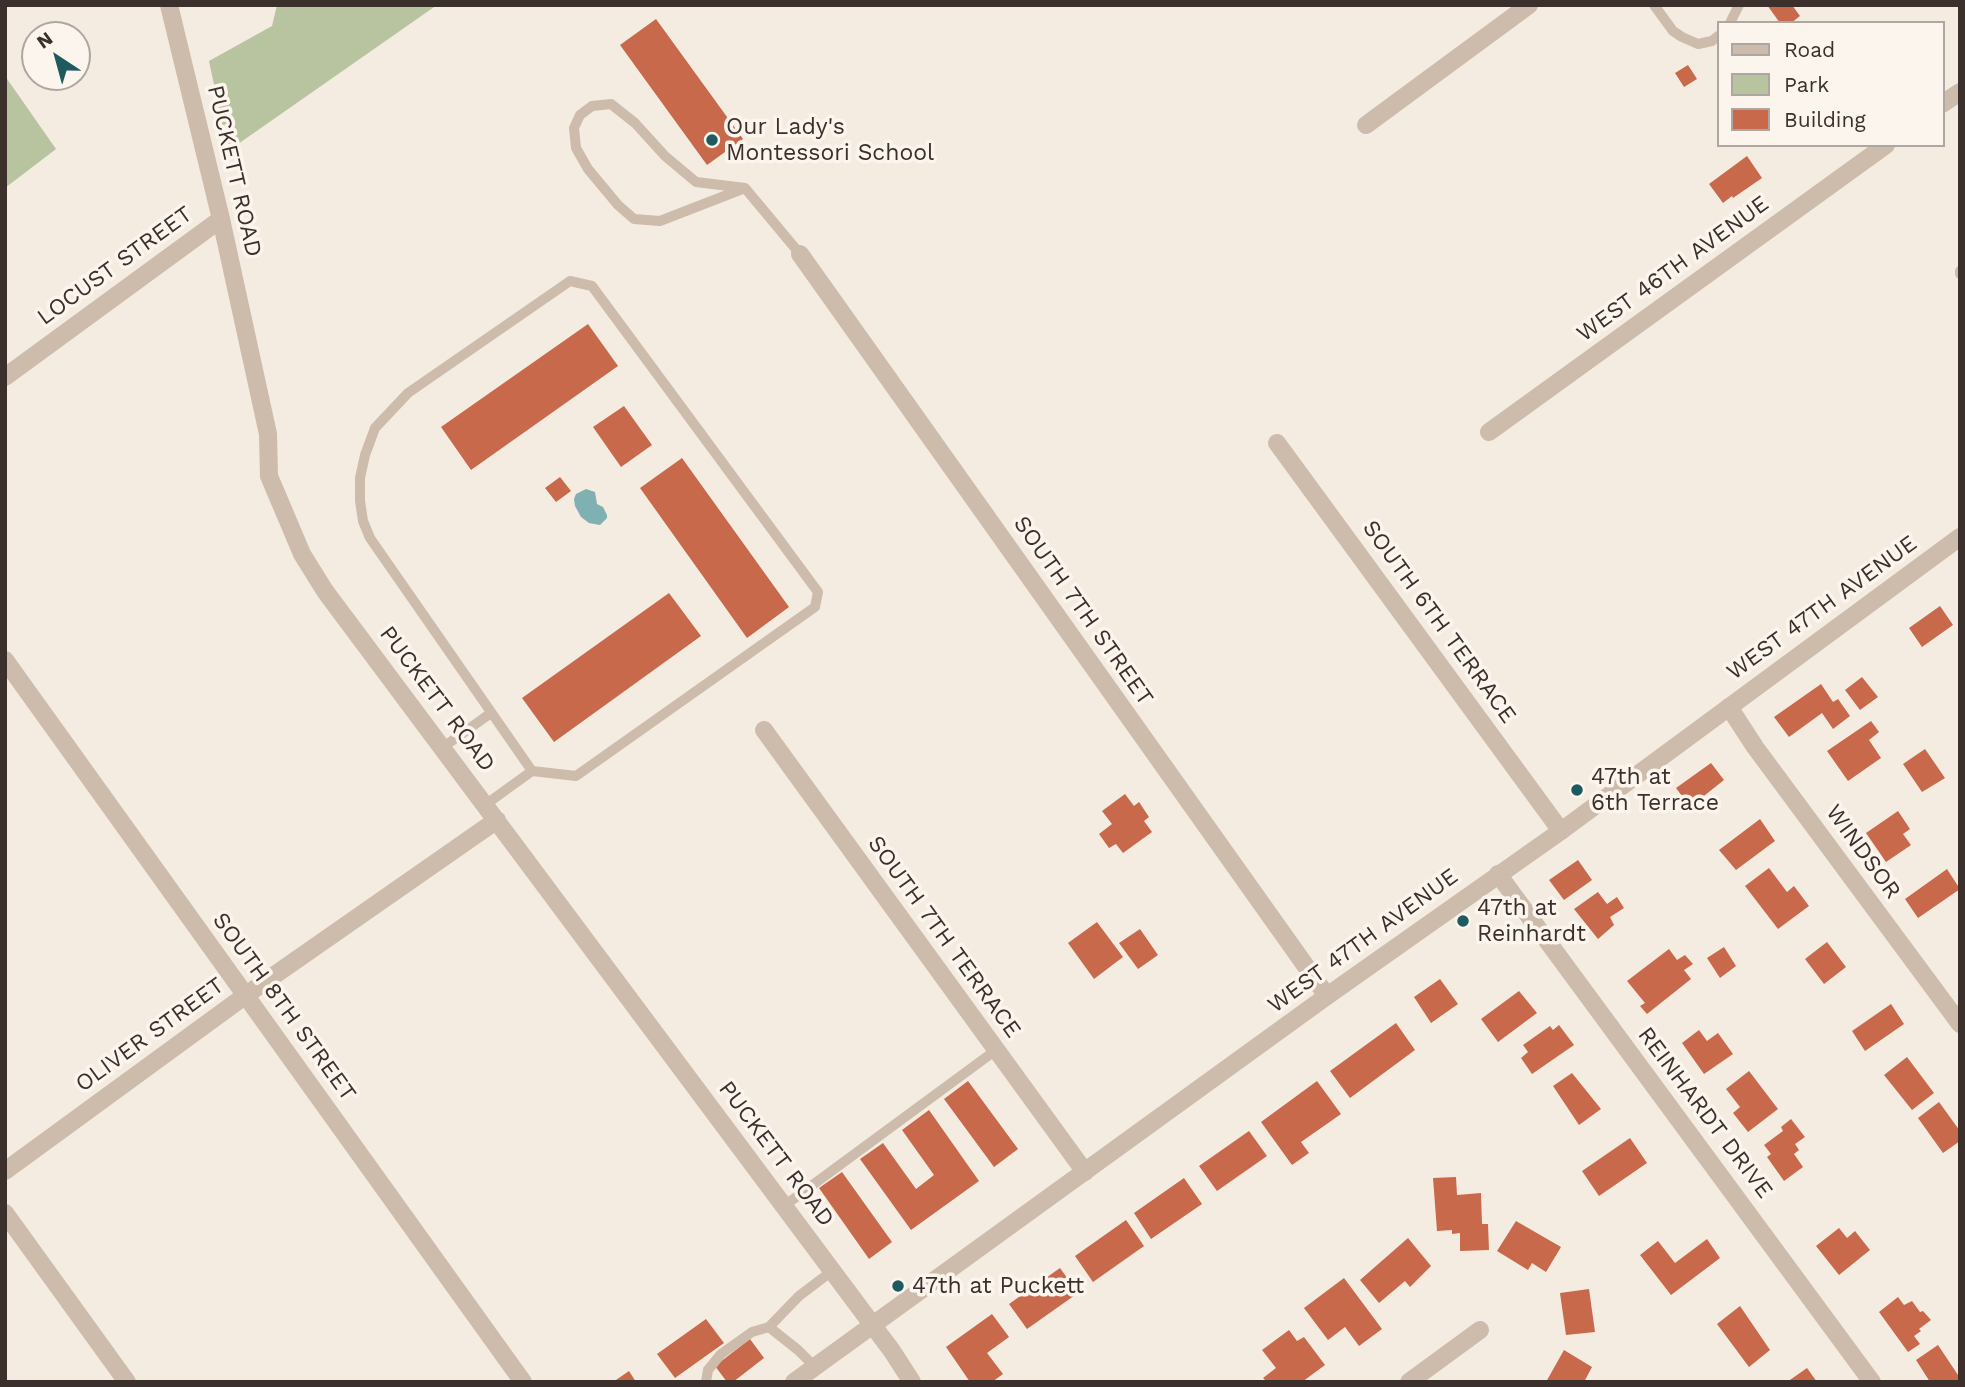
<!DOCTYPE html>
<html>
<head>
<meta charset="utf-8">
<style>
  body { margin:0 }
  #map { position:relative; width:1965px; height:1387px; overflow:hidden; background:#f4ebe1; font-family:"Work Sans",sans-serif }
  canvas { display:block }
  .frame { position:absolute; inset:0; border:7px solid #3b302b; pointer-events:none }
  .legend { position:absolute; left:1717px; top:21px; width:228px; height:126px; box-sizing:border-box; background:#fbf5ee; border:2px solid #aea6a0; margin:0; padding:9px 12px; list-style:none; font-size:21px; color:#3b302b }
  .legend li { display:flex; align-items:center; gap:14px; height:35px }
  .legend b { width:35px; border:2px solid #aea6a0 }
  .north { position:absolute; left:21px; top:21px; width:70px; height:70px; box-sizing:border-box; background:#fbf5ee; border:2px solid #aea6a0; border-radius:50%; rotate:324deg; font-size:19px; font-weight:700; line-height:28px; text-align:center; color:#3b302b }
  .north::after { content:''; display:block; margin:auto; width:24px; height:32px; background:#1f5a5e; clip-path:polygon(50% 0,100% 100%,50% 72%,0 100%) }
</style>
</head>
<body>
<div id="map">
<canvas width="1965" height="1387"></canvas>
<div class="frame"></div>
<ul class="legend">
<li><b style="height:9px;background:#cdbbac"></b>Road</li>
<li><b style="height:19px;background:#b8c4a0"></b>Park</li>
<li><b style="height:19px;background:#c8694b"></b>Building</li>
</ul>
<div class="north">N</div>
</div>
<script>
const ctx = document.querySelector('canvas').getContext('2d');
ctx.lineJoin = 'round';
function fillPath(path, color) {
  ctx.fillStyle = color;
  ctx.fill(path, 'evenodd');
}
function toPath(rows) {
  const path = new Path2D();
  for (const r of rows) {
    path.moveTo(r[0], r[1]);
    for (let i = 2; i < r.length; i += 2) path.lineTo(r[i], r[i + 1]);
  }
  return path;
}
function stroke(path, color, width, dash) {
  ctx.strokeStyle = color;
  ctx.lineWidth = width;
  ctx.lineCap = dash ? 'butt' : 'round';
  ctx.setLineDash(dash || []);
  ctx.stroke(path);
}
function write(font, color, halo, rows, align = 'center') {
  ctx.font = font + ' "Work Sans",sans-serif';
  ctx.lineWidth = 7;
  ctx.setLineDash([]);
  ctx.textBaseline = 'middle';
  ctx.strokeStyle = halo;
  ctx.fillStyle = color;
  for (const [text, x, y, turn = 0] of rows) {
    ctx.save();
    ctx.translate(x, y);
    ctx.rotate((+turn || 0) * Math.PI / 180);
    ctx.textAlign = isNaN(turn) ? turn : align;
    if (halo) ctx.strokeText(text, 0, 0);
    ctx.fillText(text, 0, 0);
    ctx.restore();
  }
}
fillPath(toPath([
  [277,5,437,5,228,151,209,61,272,26],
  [5,76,56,149,5,188]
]), '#b8c4a0');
fillPath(toPath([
  [586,489,595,492,597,504,603,507,607,515,607,518,600,525,589,523,581,517,575,506,574,499,576,494]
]), '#7fb0b2');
fillPath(toPath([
  [1767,5,1792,5,1800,16,1791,23,1780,23],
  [656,19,743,139,707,165,620,45],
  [1688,65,1697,79,1684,87,1675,73],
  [1747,156,1762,178,1733,198,1732,196,1723,203,1709,184],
  [588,324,618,366,471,470,441,427],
  [624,406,652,445,621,467,593,427],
  [682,458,789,607,747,638,640,488],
  [560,477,571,491,556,502,545,488],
  [669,593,701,636,554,742,522,698],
  [1940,606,1953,625,1922,647,1909,628],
  [1862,677,1878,697,1860,710,1845,690],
  [1821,684,1833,702,1838,699,1850,716,1833,729,1822,713,1789,737,1774,717],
  [1871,721,1879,732,1869,740,1881,758,1848,781,1827,751],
  [1925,749,1945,778,1922,792,1903,764],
  [1711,763,1724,780,1690,807,1676,788],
  [1125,794,1134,806,1139,802,1149,817,1144,821,1152,832,1123,853,1116,844,1109,848,1099,834,1112,824,1102,811],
  [1898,811,1910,829,1903,834,1911,845,1886,862,1866,833],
  [1760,819,1775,841,1736,870,1719,850],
  [1578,860,1592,880,1564,900,1549,880],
  [1769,868,1787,892,1794,886,1809,906,1778,929,1745,886],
  [1947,869,1960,889,1918,918,1905,899],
  [1598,892,1607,904,1617,897,1624,908,1610,917,1614,925,1598,939,1574,909],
  [1097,922,1123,957,1094,979,1068,943],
  [1140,929,1158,955,1138,969,1119,943],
  [1827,942,1846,967,1824,984,1805,959],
  [1724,947,1736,966,1720,978,1707,958],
  [1669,949,1677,960,1685,955,1693,964,1684,970,1691,979,1647,1014,1640,1006,1645,1003,1627,981],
  [1440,979,1458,1004,1431,1023,1414,997],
  [1519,991,1537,1013,1498,1042,1481,1019],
  [1891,1004,1904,1024,1865,1051,1852,1031],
  [1396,1023,1415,1050,1350,1098,1330,1071],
  [1559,1025,1574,1045,1532,1074,1521,1058,1528,1052,1523,1045,1550,1026,1553,1030],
  [1699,1030,1707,1041,1718,1033,1733,1054,1704,1074,1682,1043],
  [1907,1057,1934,1093,1912,1110,1884,1075],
  [1749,1071,1778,1109,1748,1132,1733,1113,1740,1107,1726,1089],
  [1572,1073,1601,1109,1579,1125,1553,1086],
  [968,1081,1018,1149,994,1167,944,1099],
  [1317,1081,1341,1114,1301,1142,1309,1153,1292,1165,1261,1122],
  [1939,1102,1960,1131,1960,1141,1943,1153,1918,1118],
  [929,1110,979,1181,911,1230,860,1159,883,1143,916,1189,934,1175,902,1130],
  [1791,1119,1805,1137,1795,1144,1799,1150,1794,1154,1803,1167,1784,1181,1767,1157,1771,1154,1764,1145,1783,1131,1781,1127],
  [1249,1131,1267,1156,1217,1191,1199,1166],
  [1630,1138,1647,1163,1599,1196,1582,1171],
  [842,1172,892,1242,869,1259,819,1188],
  [1456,1177,1457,1195,1481,1193,1482,1224,1488,1224,1489,1250,1460,1251,1460,1233,1452,1234,1452,1230,1437,1231,1433,1178],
  [1184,1178,1202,1204,1151,1239,1134,1213],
  [1126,1220,1144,1246,1093,1282,1075,1256],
  [1516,1221,1561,1247,1546,1272,1532,1263,1528,1270,1497,1251],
  [1839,1228,1847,1238,1855,1231,1870,1250,1839,1275,1816,1246],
  [1408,1238,1431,1266,1410,1287,1405,1281,1379,1303,1360,1280],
  [1707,1239,1720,1258,1671,1295,1640,1255,1658,1241,1675,1263],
  [1060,1268,1078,1293,1027,1329,1009,1304],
  [1344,1278,1382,1329,1359,1346,1345,1327,1328,1340,1304,1308],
  [1589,1289,1595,1332,1566,1335,1560,1293],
  [1898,1297,1904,1305,1912,1301,1920,1312,1923,1311,1931,1320,1919,1329,1921,1331,1914,1336,1920,1344,1908,1352,1879,1312],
  [1740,1306,1770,1350,1749,1367,1717,1324],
  [992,1314,1009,1337,987,1353,1003,1374,992,1382,970,1382,946,1347],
  [706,1319,724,1343,675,1378,657,1354],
  [1289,1330,1297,1341,1304,1337,1325,1365,1302,1382,1267,1382,1263,1378,1276,1368,1262,1350],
  [750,1339,764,1358,733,1382,727,1382,715,1366],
  [1938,1345,1960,1378,1957,1382,1930,1382,1916,1360],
  [1564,1350,1592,1367,1584,1382,1546,1382],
  [1807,1368,1817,1382,1787,1382],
  [629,1371,636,1382,613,1382]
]), '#c8694b');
stroke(toPath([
  [1654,5,1673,31,1682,37,1698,44,1712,41,1718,36],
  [1730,23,1739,5],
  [745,188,660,221,634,219,618,205,588,169,576,148,574,128,580,115,592,106,611,104,635,123,665,156,696,182,745,188,800,254],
  [1960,271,1960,274],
  [570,281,592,286,818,592,815,607,576,776,532,771,370,538,363,521,360,501,360,478,365,455,375,428,408,393,570,281],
  [442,748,491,713],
  [485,805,532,771],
  [784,1206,996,1050],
  [769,1327,799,1296,832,1271],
  [706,1382,708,1370,721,1354,752,1332,769,1327,798,1350,815,1367]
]), '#cdbbac', 10);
stroke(toPath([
  [169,5,221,219,268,434,269,476,302,554,325,591,892,1351,912,1382],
  [1942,104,1960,92],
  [1366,125,1529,5],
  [800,254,1327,996],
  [5,377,221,219],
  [1489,432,1886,145],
  [1277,443,1561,831],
  [5,660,523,1382],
  [1729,707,1755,747,1960,1024],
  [764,730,1085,1172],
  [1498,874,1872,1382],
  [5,1171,246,995,497,820],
  [5,1213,127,1382],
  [1409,1382,1480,1330]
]), '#cdbbac', 18);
stroke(toPath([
  [794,1382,1327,996,1561,831,1960,537]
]), '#cdbbac', 18);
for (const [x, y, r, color] of [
  [712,140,7,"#1f5a5e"],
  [1577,790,7,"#1f5a5e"],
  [1463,921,7,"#1f5a5e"],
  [898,1286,7,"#1f5a5e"]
]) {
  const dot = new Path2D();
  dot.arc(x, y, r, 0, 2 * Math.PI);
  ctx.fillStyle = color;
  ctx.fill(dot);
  stroke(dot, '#fbf5ee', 2.5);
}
write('23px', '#3b302b', '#fbf5ee', [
  ["Our Lady's",726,127],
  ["Montessori School",726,153],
  ["47th at",1591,777],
  ["6th Terrace",1591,803],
  ["47th at",1477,908],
  ["Reinhardt",1477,934],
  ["47th at Puckett",912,1286]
], 'left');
write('23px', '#3b302b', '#fbf5ee', [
  ["PUCKETT ROAD",234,171,77],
  ["LOCUST STREET",115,266,-36],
  ["WEST 46TH AVENUE",1673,269,-36],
  ["WEST 47TH AVENUE",1822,608,-36],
  ["SOUTH 7TH STREET",1083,611,55],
  ["SOUTH 6TH TERRACE",1439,622,54],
  ["PUCKETT ROAD",437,699,53],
  ["WINDSOR",1863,852,54],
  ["SOUTH 7TH TERRACE",944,937,54],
  ["WEST 47TH AVENUE",1363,941,-36],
  ["SOUTH 8TH STREET",284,1007,54],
  ["OLIVER STREET",150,1035,-36],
  ["REINHARDT DRIVE",1705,1113,53],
  ["PUCKETT ROAD",776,1154,53]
]);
</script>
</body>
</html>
